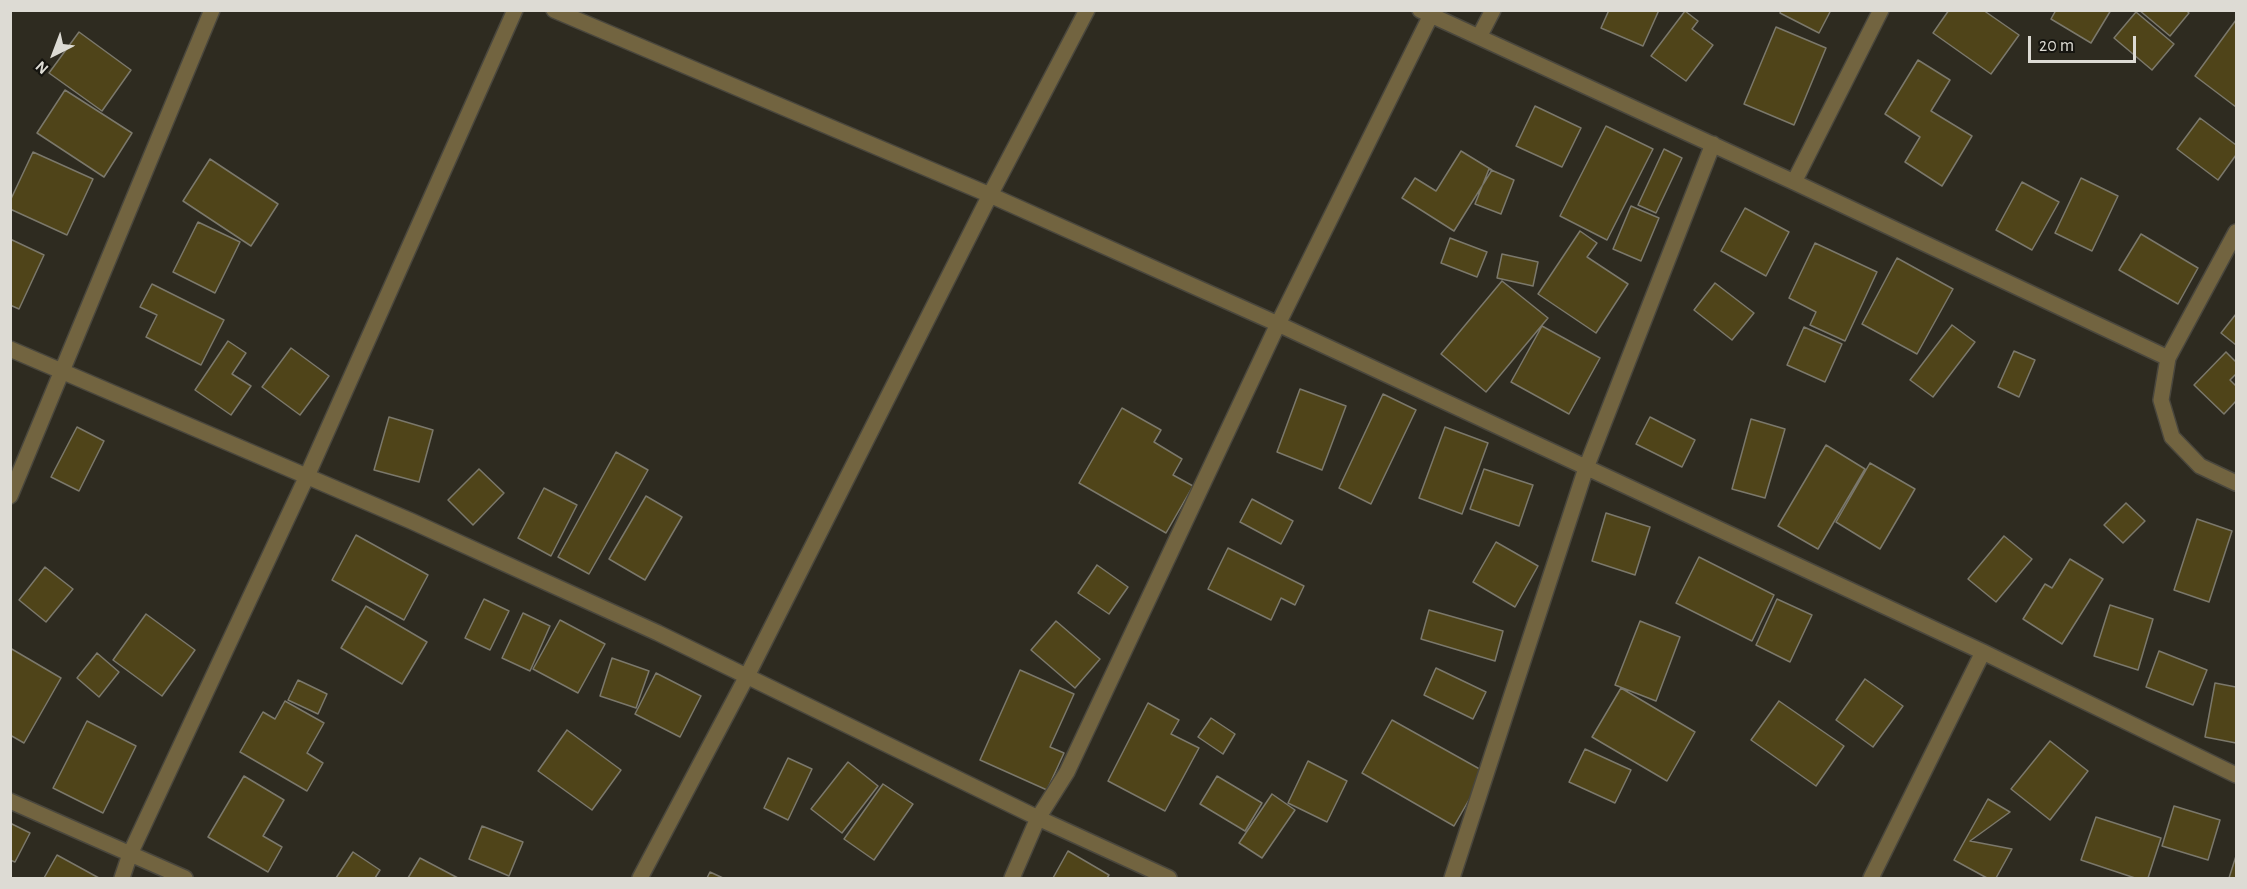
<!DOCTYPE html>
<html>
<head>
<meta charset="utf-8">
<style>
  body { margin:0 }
  #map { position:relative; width:2247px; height:889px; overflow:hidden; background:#2e2b20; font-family:"Alegreya Sans",sans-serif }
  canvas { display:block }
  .frame { position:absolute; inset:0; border:12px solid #dddbd4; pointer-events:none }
  .north { position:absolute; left:24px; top:24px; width:60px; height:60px; -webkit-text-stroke:4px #15140f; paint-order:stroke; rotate:222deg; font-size:16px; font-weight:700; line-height:24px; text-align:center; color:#dddbd4 }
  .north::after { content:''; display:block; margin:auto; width:21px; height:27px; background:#dddbd4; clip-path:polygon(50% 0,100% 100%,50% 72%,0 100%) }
  .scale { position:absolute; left:2028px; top:36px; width:108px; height:27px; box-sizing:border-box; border:3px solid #dddbd4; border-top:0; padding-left:8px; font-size:18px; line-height:21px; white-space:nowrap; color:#dddbd4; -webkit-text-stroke:4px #15140f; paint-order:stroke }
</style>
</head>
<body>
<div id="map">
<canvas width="2247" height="889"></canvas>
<div class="frame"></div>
<div class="north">N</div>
<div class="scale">20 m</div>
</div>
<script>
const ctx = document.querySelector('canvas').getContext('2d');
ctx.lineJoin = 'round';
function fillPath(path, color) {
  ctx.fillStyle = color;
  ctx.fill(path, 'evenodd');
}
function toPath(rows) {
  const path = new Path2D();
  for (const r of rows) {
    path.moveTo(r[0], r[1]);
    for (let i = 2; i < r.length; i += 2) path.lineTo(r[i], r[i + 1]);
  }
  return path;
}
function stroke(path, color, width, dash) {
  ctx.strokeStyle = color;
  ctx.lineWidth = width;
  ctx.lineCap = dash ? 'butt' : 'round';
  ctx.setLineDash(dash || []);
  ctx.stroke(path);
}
const building = toPath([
  [1609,10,1659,10,1643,46,1601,28,1609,10],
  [1781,10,1831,10,1819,33,1780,13,1781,10],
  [1949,10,1983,10,2019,35,1991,74,1933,33,1949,10],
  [2056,10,2111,10,2091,43,2051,19,2056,10],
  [2139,10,2186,10,2189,13,2170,36,2139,10],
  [1685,11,1698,21,1692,29,1713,45,1686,81,1651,56,1685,11],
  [2136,12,2174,44,2152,70,2114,38,2136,12],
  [2236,20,2236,107,2195,76,2236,20],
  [1776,27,1826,48,1794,125,1744,104,1776,27],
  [79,32,131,70,102,111,49,73,79,32],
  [1918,60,1950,80,1931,111,1972,136,1942,186,1905,162,1920,137,1885,114,1918,60],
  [65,90,132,133,104,177,37,133,65,90],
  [1535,106,1581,128,1562,167,1516,146,1535,106],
  [2200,118,2236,145,2236,155,2218,180,2177,149,2200,118],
  [1606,126,1653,149,1607,240,1560,216,1606,126],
  [1664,149,1682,158,1656,213,1638,205,1664,149],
  [1461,151,1492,170,1454,231,1402,198,1415,178,1436,191,1461,151],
  [33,152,93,179,67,235,10,209,10,201,33,152],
  [210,159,278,204,251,246,183,201,210,159],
  [1489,169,1514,180,1501,214,1475,204,1489,169],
  [2081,178,2118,196,2092,251,2055,233,2081,178],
  [2022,182,2059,202,2032,250,1996,230,2022,182],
  [1631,206,1659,218,1641,261,1613,249,1631,206],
  [1745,208,1789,232,1766,276,1721,251,1745,208],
  [198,222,240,242,215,293,173,272,198,222],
  [1580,231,1597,243,1587,257,1628,284,1596,333,1538,294,1580,231],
  [2141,234,2198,268,2178,304,2119,270,2141,234],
  [1450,238,1487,252,1477,277,1441,263,1450,238],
  [10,239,44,255,19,309,10,305,10,239],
  [1815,243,1877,272,1845,341,1810,325,1816,312,1789,298,1815,243],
  [1502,254,1538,262,1533,286,1497,278,1502,254],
  [1897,258,1953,289,1917,354,1862,324,1897,258],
  [1502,281,1548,318,1486,392,1441,354,1502,281],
  [1715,283,1754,313,1732,340,1694,310,1715,283],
  [152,284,224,320,201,365,146,337,157,315,140,307,152,284],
  [2236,314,2236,345,2221,333,2236,314],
  [1952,325,1975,342,1933,397,1910,380,1952,325],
  [1542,326,1600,358,1569,414,1511,382,1542,326],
  [1804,327,1842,344,1825,382,1787,365,1804,327],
  [228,341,246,353,232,374,251,386,231,415,195,390,228,341],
  [291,348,329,376,300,415,262,387,291,348],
  [2014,351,2035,360,2019,397,1998,387,2014,351],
  [2226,352,2236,362,2236,374,2230,380,2236,386,2236,401,2224,414,2194,385,2226,352],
  [1300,389,1346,406,1322,470,1277,452,1300,389],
  [1383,394,1416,410,1371,504,1339,488,1383,394],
  [1122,408,1161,430,1154,442,1182,459,1173,475,1193,486,1166,533,1079,483,1122,408],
  [389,417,433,430,419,482,374,470,389,417],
  [1650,417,1695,440,1682,467,1636,444,1650,417],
  [1751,419,1785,429,1765,498,1732,489,1751,419],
  [77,427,104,441,79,491,51,477,77,427],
  [1445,427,1488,443,1462,514,1419,498,1445,427],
  [1826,445,1865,469,1818,549,1778,526,1826,445],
  [616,452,648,470,589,574,558,557,616,452],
  [1870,463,1915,489,1880,549,1836,522,1870,463],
  [479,469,504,493,473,525,448,500,479,469],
  [1484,469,1533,485,1519,526,1470,509,1484,469],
  [544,488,577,505,551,556,518,538,544,488],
  [646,496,682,517,645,580,609,559,646,496],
  [1252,499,1293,521,1281,544,1240,522,1252,499],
  [2126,503,2145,521,2123,543,2104,525,2126,503],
  [1606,513,1650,527,1635,575,1592,561,1606,513],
  [2197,519,2232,531,2209,602,2174,590,2197,519],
  [356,535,428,575,404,620,332,580,356,535],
  [2004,536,2032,559,1996,602,1968,579,2004,536],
  [1496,542,1538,566,1515,607,1473,582,1496,542],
  [1228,548,1304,586,1295,605,1281,598,1271,620,1208,589,1228,548],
  [1699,557,1774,595,1752,641,1676,603,1699,557],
  [2070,559,2103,579,2062,644,2023,619,2045,584,2052,588,2070,559],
  [1097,565,1128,587,1109,614,1078,593,1097,565],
  [45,567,73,589,46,622,19,600,45,567],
  [484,599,509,611,490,650,465,638,484,599],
  [1777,599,1812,615,1790,662,1756,645,1777,599],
  [2110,605,2153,619,2138,670,2094,656,2110,605],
  [366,606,427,642,402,684,341,648,366,606],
  [1429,610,1503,631,1495,661,1421,639,1429,610],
  [523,613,550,626,530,671,502,658,523,613],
  [146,614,195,650,162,696,113,660,146,614],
  [560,620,605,644,578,693,533,669,560,620],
  [1056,621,1100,659,1075,688,1031,650,1056,621],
  [1640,621,1680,637,1656,701,1615,685,1640,621],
  [10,648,61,678,24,743,10,735,10,648],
  [2159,651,2207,670,2193,705,2146,687,2159,651],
  [97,653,119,672,99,697,77,678,97,653],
  [612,658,649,671,636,708,600,696,612,658],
  [1436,668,1486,692,1473,719,1424,695,1436,668],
  [1020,670,1074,694,1050,747,1064,753,1047,790,980,760,1020,670],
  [656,673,701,696,680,737,635,714,656,673],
  [1865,679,1903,706,1873,747,1836,720,1865,679],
  [298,680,327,694,318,714,288,700,298,680],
  [2215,683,2236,687,2236,743,2205,737,2215,683],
  [1621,688,1695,732,1667,781,1592,737,1621,688],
  [285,701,324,723,307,753,323,763,307,791,240,752,263,712,275,719,285,701],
  [1779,701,1844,746,1816,786,1751,740,1779,701],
  [1148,703,1179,720,1171,734,1199,748,1165,811,1108,781,1148,703],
  [1211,718,1235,734,1223,754,1198,737,1211,718],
  [1392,720,1485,772,1454,826,1362,773,1392,720],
  [87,721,136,746,103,813,53,788,87,721],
  [567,730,621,770,592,810,538,771,567,730],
  [2050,741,2088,771,2050,820,2011,789,2050,741],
  [1585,749,1631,770,1615,803,1569,782,1585,749],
  [788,758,812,769,788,820,764,808,788,758],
  [1308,761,1347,781,1327,822,1288,803,1308,761],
  [848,762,878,786,842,833,811,809,848,762],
  [244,776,284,800,263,836,282,847,268,872,208,837,244,776],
  [1217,776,1262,803,1245,831,1200,804,1217,776],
  [883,784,913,804,874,860,844,839,883,784],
  [1272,794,1295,810,1262,858,1239,843,1272,794],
  [1988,799,2010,812,1970,841,2012,849,1996,878,1987,878,1954,860,1988,799],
  [2174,806,2220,820,2208,860,2162,846,2174,806],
  [2096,817,2161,838,2148,878,2135,878,2081,860,2096,817],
  [10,823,30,833,15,862,10,860,10,823],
  [482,826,523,842,509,876,469,859,482,826],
  [1068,851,1109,875,1107,878,1053,878,1068,851],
  [353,852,380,870,375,878,336,878,353,852],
  [57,855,99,878,44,878,57,855],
  [2236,856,2236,878,2229,878,2236,856],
  [420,858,458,878,408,878,420,858],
  [710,872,723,878,707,878,710,872]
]);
fillPath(building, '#4f4419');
stroke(building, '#7b786b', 1.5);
const street = toPath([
  [554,10,990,195,1278,324,1983,652,2236,775],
  [1420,10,1794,182,2168,358],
  [1479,37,1493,10],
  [1794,182,1881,10],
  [2236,232,2168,358,2161,400,2172,437,2200,466,2236,483],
  [10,349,411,521,658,633,1038,818,1169,878],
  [10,496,212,10],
  [10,801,185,878],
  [122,878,130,854,307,476,515,10],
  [640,878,747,676,990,195,1087,10],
  [1012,878,1038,818,1067,772,1278,324,1431,15],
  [1452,878,1586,468,1713,144],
  [1871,878,1983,652]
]);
stroke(street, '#4a473d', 18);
stroke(street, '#726440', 15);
</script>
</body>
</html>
